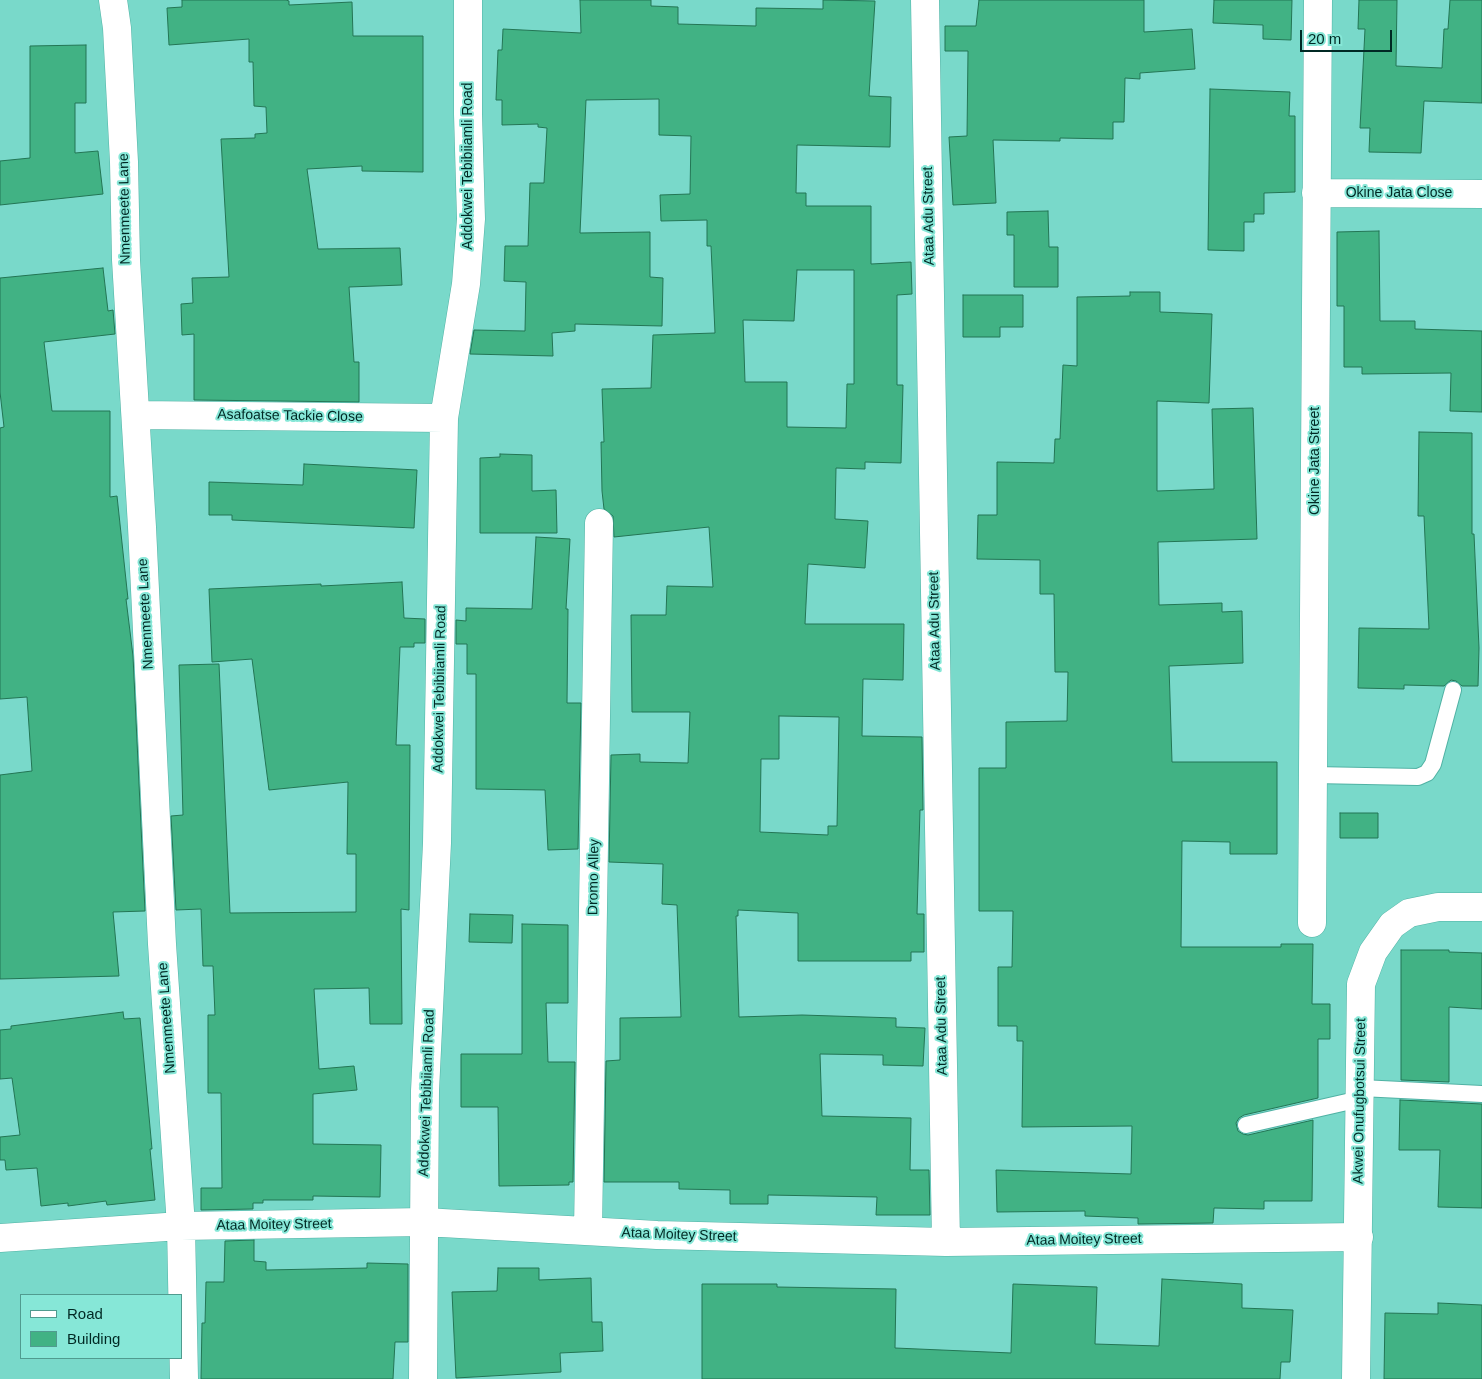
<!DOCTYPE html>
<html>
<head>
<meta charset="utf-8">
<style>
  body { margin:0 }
  #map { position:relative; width:1482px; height:1379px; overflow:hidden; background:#79d9ca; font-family:Arial,sans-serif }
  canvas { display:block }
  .legend { position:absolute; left:20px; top:1294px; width:162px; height:65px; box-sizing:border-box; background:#86e7d7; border:1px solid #509b8f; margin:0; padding:6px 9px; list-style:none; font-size:15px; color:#002924 }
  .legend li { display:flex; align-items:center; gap:10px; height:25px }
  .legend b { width:25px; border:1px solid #509b8f }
  .scale { position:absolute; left:1300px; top:30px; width:92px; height:22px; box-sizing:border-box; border:2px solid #002924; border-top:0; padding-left:6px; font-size:15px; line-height:18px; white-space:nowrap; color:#002924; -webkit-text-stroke:4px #86e7d7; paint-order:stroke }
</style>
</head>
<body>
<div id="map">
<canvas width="1482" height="1379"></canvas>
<ul class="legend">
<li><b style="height:6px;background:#fff"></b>Road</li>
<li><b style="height:14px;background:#41b284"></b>Building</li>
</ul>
<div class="scale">20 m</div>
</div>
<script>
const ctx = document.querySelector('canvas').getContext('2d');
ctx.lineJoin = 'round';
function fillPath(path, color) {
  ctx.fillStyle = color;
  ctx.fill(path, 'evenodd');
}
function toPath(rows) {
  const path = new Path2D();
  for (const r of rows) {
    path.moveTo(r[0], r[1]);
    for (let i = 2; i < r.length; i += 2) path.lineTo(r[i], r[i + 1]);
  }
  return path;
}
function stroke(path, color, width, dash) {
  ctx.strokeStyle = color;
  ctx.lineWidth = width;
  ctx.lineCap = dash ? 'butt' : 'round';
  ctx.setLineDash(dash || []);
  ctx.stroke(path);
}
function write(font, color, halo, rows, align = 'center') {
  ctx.font = font + ' Arial,sans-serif';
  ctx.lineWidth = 4;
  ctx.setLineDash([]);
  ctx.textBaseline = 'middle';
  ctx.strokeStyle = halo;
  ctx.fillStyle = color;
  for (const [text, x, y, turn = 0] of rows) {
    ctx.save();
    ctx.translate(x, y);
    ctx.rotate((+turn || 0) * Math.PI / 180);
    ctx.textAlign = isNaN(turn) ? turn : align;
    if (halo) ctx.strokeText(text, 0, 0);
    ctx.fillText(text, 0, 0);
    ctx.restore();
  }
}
const building = toPath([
  [182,0,286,0,289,1,289,5,352,2,353,36,423,36,423,172,362,171,362,166,307,169,318,249,400,248,402,285,349,287,354,362,359,362,359,402,194,400,194,334,182,335,181,304,193,303,192,278,229,277,221,139,255,138,255,134,267,133,266,107,254,106,253,62,249,62,249,39,169,45,167,8,182,7,182,0],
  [580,0,651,0,651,6,678,7,678,24,756,26,756,8,823,9,823,0,875,1,869,96,891,97,890,147,797,145,796,193,806,193,806,206,871,206,871,264,911,262,912,294,897,295,897,385,903,385,901,463,865,462,865,469,836,468,835,519,868,521,865,568,808,564,805,624,904,624,903,680,863,679,862,736,922,737,923,810,920,810,917,914,924,914,924,952,911,952,911,961,798,961,798,913,738,910,738,916,736,916,739,1017,802,1015,896,1018,896,1027,925,1028,923,1066,883,1065,883,1055,820,1054,822,1116,911,1118,910,1170,929,1170,930,1215,876,1215,877,1197,768,1195,768,1204,730,1204,730,1190,679,1189,679,1182,604,1182,606,1061,620,1060,620,1018,681,1017,677,905,662,904,663,864,609,862,611,755,640,754,640,762,688,763,690,712,632,712,631,615,666,615,667,586,713,587,709,527,614,537,613,516,604,509,602,491,601,442,604,442,602,389,651,388,653,335,715,333,711,246,707,246,707,220,661,221,660,195,690,194,691,136,659,135,659,99,586,100,580,233,650,232,650,277,663,278,662,326,575,324,575,331,552,333,553,356,470,354,474,330,525,331,526,282,504,281,505,246,528,246,530,183,544,183,547,128,538,127,538,124,502,125,502,100,496,100,498,50,502,50,503,29,581,33,580,0],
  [797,270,854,270,854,384,847,384,846,428,787,427,787,382,745,382,743,320,794,321,797,270],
  [779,716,839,717,837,826,828,826,828,835,760,832,761,759,779,759,779,716],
  [979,0,1144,0,1144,32,1192,29,1195,69,1140,73,1140,79,1125,78,1124,122,1113,122,1113,139,1060,138,1060,141,993,140,996,203,953,205,949,137,967,136,968,51,945,51,945,26,976,26,979,0],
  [1214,0,1292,0,1291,40,1263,39,1263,25,1213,23,1214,0],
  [1359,0,1397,0,1396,66,1442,68,1444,29,1448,29,1450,0,1482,0,1482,103,1424,101,1421,153,1369,152,1370,128,1360,128,1365,29,1358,29,1359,0],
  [86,45,86,103,75,103,75,153,98,151,103,194,0,205,0,161,30,158,30,46,86,45],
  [1210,89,1290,92,1289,116,1295,116,1295,192,1264,193,1264,214,1254,214,1254,222,1244,222,1244,251,1208,250,1210,89],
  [1048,211,1049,247,1058,247,1058,287,1014,287,1014,235,1007,235,1007,212,1048,211],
  [1379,231,1380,321,1415,321,1415,329,1482,331,1482,412,1450,411,1451,373,1362,374,1362,367,1344,367,1344,306,1337,306,1337,232,1379,231],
  [103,268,108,311,113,310,115,334,44,342,52,411,110,411,110,497,117,496,128,599,126,599,133,656,145,911,113,912,119,976,0,979,0,775,32,771,27,697,0,699,0,428,4,427,0,392,0,278,103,268],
  [1130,292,1160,292,1160,312,1212,314,1209,403,1157,401,1157,491,1214,489,1212,409,1253,408,1257,539,1158,542,1159,605,1222,603,1222,612,1242,611,1243,663,1169,666,1172,762,1277,762,1277,854,1230,854,1230,842,1182,841,1181,947,1281,947,1281,944,1313,944,1312,1004,1330,1004,1330,1039,1318,1039,1318,1098,1244,1115,1239,1118,1236,1123,1238,1131,1243,1134,1248,1135,1313,1120,1312,1201,1264,1201,1264,1209,1214,1208,1213,1223,1138,1224,1138,1218,1085,1216,1085,1211,997,1212,996,1170,1131,1174,1132,1126,1022,1127,1023,1041,1017,1041,1017,1026,998,1026,998,967,1012,967,1013,911,979,911,979,768,1006,768,1006,722,1067,721,1068,672,1055,672,1054,594,1040,594,1040,560,977,559,978,515,997,515,997,462,1054,463,1055,439,1060,439,1063,365,1077,366,1077,297,1130,296,1130,292],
  [963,295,1023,295,1023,327,1000,327,1000,337,963,337,963,295],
  [1419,432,1472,433,1472,534,1474,534,1479,648,1478,686,1462,686,1456,681,1451,680,1444,686,1404,685,1404,689,1358,688,1359,628,1429,629,1424,516,1418,516,1419,432],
  [500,454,532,455,532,491,556,490,557,533,480,533,480,458,500,457,500,454],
  [304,464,417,470,414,528,232,520,232,515,209,515,209,482,303,485,304,464],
  [536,537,570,539,566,609,568,609,567,703,581,703,578,849,548,850,545,790,476,789,476,674,467,674,467,644,456,644,456,620,466,621,466,608,532,609,536,537],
  [402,582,404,618,425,619,425,643,414,643,414,647,400,647,396,745,410,745,409,910,401,909,402,1024,370,1024,369,988,314,989,319,1069,354,1066,357,1090,313,1094,313,1144,381,1145,380,1197,313,1196,313,1200,263,1200,263,1203,253,1203,253,1209,201,1210,201,1188,222,1188,221,1093,208,1093,208,1015,215,1015,213,966,203,966,201,909,176,910,171,816,183,815,179,665,219,664,230,913,356,912,356,854,347,854,348,782,269,790,252,659,212,662,209,589,321,584,321,586,402,582],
  [1340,813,1378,813,1378,838,1340,838,1340,813],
  [470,914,513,915,512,943,469,942,470,914],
  [522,924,568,925,568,1003,546,1003,548,1062,575,1062,573,1182,569,1182,569,1185,499,1186,498,1107,461,1107,461,1054,522,1054,522,924],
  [1401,950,1449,950,1449,952,1482,953,1482,1009,1449,1007,1449,1082,1401,1080,1401,950],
  [123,1012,124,1019,140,1018,152,1149,150,1149,155,1200,107,1205,106,1201,68,1206,68,1203,41,1206,37,1168,6,1170,5,1160,0,1160,0,1137,20,1135,12,1078,0,1079,0,1030,11,1029,11,1026,123,1012],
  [1400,1100,1482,1104,1482,1208,1438,1207,1440,1150,1399,1150,1400,1100],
  [254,1240,254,1261,266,1262,266,1270,367,1268,367,1263,408,1264,408,1342,395,1342,393,1379,201,1379,202,1323,205,1323,206,1282,224,1282,225,1241,254,1240],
  [498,1268,539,1268,539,1280,591,1278,592,1322,602,1322,603,1351,560,1353,561,1372,456,1378,452,1292,497,1291,498,1268],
  [1162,1279,1242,1284,1242,1308,1293,1310,1290,1362,1281,1362,1280,1379,702,1379,702,1284,777,1284,777,1287,896,1289,895,1348,1011,1353,1013,1284,1097,1287,1095,1344,1159,1346,1162,1279],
  [1438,1303,1482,1305,1482,1379,1384,1379,1385,1313,1438,1314,1438,1303]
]);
fillPath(building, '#41b284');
stroke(building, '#237554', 1);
const service = toPath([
  [1313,775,1418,777,1427,773,1433,764,1453,690],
  [1361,1088,1482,1094],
  [1246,1125,1360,1099]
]);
const minor = toPath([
  [113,0,117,28,124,162,126,260,142,527,162,944,181,1226,184,1379],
  [925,0,946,1242],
  [1316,193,1482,194],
  [136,415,444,418],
  [1312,923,1318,0],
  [588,1231,599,523],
  [0,1238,181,1226,424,1222,657,1235,946,1242,1359,1237],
  [423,1379,425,1091,437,843,444,418,466,284,471,219,468,114,468,0]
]);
const tertiary = toPath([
  [1356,1379,1361,984,1373,952,1392,925,1409,913,1438,907,1482,907]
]);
stroke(service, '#50b2a4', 18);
stroke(minor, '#50b2a4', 29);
stroke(tertiary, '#50b2a4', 29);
stroke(service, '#fff', 16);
stroke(minor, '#fff', 28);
stroke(tertiary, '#fff', 28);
write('14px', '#002924', '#86e7d7', [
  ["Addokwei Tebibiiamli Road",468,166,-90],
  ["Okine Jata Close",1399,193],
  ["Nmenmeete Lane",125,209,-91],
  ["Ataa Adu Street",929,216,-91],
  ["Asafoatse Tackie Close",290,416,1],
  ["Okine Jata Street",1315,461,-90],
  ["Nmenmeete Lane",146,614,-93],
  ["Ataa Adu Street",935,621,-91],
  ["Addokwei Tebibiiamli Road",440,689,-89],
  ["Dromo Alley",594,877,-89],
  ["Nmenmeete Lane",167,1018,-94],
  ["Ataa Adu Street",942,1026,-91],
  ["Addokwei Tebibiiamli Road",427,1093,-88],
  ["Akwei Onufugbotsui Street",1360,1101,-89],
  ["Ataa Moitey Street",274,1225,-1],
  ["Ataa Moitey Street",679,1235,2],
  ["Ataa Moitey Street",1084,1240,-1]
]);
</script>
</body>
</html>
